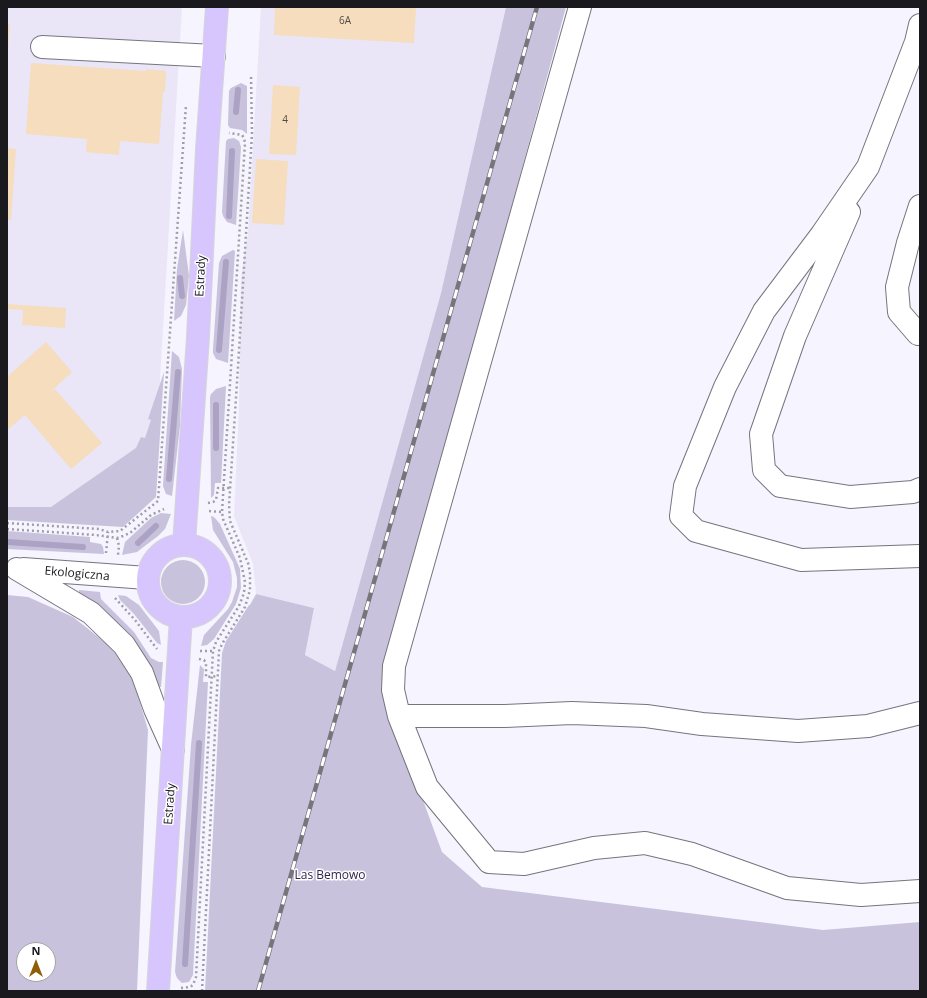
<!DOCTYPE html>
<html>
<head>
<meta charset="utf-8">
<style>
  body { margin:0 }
  #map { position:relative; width:927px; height:998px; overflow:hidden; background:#f6f4fe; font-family:"Open Sans",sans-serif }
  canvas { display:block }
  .frame { position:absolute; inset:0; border:8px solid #1a191d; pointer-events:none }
  .north { position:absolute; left:16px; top:942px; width:40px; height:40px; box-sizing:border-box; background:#fff; border:1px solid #a3a3a5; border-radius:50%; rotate:0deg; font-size:11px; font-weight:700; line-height:16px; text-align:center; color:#1a191d }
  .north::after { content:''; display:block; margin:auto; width:14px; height:18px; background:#8e5f08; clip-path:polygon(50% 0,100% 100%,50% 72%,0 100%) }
</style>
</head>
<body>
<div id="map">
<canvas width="927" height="998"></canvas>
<div class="frame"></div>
<div class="north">N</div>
</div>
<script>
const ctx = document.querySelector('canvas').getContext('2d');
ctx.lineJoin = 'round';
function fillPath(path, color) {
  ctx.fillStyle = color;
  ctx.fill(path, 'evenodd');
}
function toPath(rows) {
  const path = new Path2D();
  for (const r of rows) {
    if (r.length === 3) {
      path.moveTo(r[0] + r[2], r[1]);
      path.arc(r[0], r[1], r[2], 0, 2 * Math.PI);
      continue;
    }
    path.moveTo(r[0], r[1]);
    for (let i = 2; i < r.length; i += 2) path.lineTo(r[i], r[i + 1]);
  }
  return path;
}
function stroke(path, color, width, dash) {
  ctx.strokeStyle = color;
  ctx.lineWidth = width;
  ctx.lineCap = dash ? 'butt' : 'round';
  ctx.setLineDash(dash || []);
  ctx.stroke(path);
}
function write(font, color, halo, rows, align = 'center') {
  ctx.font = font + ' "Open Sans",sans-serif';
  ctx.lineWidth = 3;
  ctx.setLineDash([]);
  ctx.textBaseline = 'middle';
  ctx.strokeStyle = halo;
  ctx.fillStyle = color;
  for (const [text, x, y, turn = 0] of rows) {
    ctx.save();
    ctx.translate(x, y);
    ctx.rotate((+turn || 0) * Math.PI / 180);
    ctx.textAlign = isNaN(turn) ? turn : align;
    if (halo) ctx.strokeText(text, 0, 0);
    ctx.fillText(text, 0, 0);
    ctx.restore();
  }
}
fillPath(toPath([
  [7,7,182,7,153,498,7,518],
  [261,7,506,7,441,293,335,671,305,655,314,608,256,594,253,564,234,516,239,404,241,278,248,232]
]), '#eae6f7');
fillPath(toPath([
  [506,7,566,7,381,686,442,852,482,887,823,930,920,922,920,991,205,991,222,653,226,641,249,605,250,605,256,594,314,608,305,655,335,671,441,293],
  [241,83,247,86,247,134,242,130,230,128,228,125,229,91,231,88],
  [234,138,239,141,241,147,236,225,227,222,223,216,222,212,226,141,228,139],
  [183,230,189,276,186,305,181,316,174,321,177,269],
  [233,250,235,251,228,363,216,359,213,353,213,349,219,263,222,256],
  [172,351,179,357,182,369,180,426,172,496,166,494,163,486],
  [164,372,156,497,123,527,7,520,7,507,51,507,136,448,141,437,145,438,151,420,148,419],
  [226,386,221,483,215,483,214,495,211,498,210,397,211,394,216,389],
  [161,513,171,514,165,529,158,536,137,552,122,555,125,542,151,518],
  [211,516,214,517,220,524,237,562,240,569,241,588,236,604,214,639,207,645,201,646,204,635,228,609,232,602,237,587,237,578,233,562,213,530],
  [7,531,90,537,90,542,101,544,103,547,104,554,7,549],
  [183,582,22],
  [79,590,100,592,101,599,134,632,151,658,159,662,163,662,161,687,157,687,132,640,118,624,106,613,79,594],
  [7,595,28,597,73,617,111,647,134,682,148,730,137,991,7,991],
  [24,950,48,950,48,974,24,974],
  [118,595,126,596,139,605,159,631,161,645,157,643,134,614,120,600],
  [200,665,204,669,203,682,208,682,193,975,189,982,182,983,177,978,175,972,191,745]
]), '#c9c2dd');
stroke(toPath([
  [236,112,238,90],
  [229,216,232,151],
  [180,278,182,296],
  [219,350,226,262],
  [216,448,216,405],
  [169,479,178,372],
  [7,542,83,547],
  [138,543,156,526],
  [185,964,199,743]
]), '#aca2c4', 6);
fillPath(toPath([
  [275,7,416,7,414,43,274,35],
  [7,24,10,24,8,50,7,50],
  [31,63,146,71,146,69,166,71,165,92,163,92,159,144,120,141,119,155,86,152,87,139,26,134],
  [273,85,300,87,296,155,269,154],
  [7,148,16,149,11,220,7,220],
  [256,159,288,161,284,225,252,223],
  [7,304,66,308,65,328,22,325,23,310,7,309],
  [46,342,72,372,48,394,55,389,102,443,71,469,25,415,7,430,7,377]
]), '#f5ddbd');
const minor = toPath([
  [580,7,394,666,393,690,399,716,427,787,489,862,524,864,594,848,645,843,692,854,787,888,861,895,920,891],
  [920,25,916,42,868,167,822,234,764,311,725,387,685,486,681,516,696,531,801,560,920,556],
  [42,47,214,56],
  [920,206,908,243,897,287,899,312,918,334,920,333],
  [849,212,795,336,761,434,764,470,780,486,850,497,913,492,920,489],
  [17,569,91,613,124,645,142,673,155,709,173,749],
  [23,569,147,578],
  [399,716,505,716,572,713,646,716,702,724,798,731,868,726,920,713]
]);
const major = toPath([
  [184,544,198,337,207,149,217,7],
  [184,581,36],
  [158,991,181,617]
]);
stroke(minor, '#76747d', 24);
stroke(major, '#d6d6d6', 24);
stroke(toPath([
  [208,503,213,502,216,500,218,488,230,488],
  [209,511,222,512],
  [7,523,99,529,108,532,120,531,158,501,186,105],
  [7,529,96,535,117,538,123,536,130,533,151,515,164,509],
  [117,538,119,546,118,555],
  [106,553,108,532],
  [115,598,135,620,157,649],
  [200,651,213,651],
  [199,659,204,660,206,663,206,677,218,676],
  [181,988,190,987,193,985,196,977,213,651,216,642,239,606,244,593,245,582,240,558,223,519,222,512,245,143,244,138,242,135,229,133],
  [202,991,219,651,222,644,245,607,250,590,250,572,248,563,230,521,229,505,238,367,252,134,251,74]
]), '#9f9da5', 2.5, [2, 3]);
stroke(minor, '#fff', 22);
stroke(major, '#d7c5fd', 22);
const rail = toPath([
  [258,991,537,7]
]);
stroke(rail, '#76757b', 4.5);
stroke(rail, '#fff', 3, [9]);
write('10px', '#514a45', null, [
  ["6A",345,21],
  ["4",285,120]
]);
write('12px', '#1a191d', '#fff', [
  ["Estrady",201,276,-87],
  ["Ekologiczna",77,574,5],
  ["Estrady",170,804,-86]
]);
write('12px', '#332451', '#fff', [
  ["Las Bemowo",330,876]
]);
</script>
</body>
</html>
